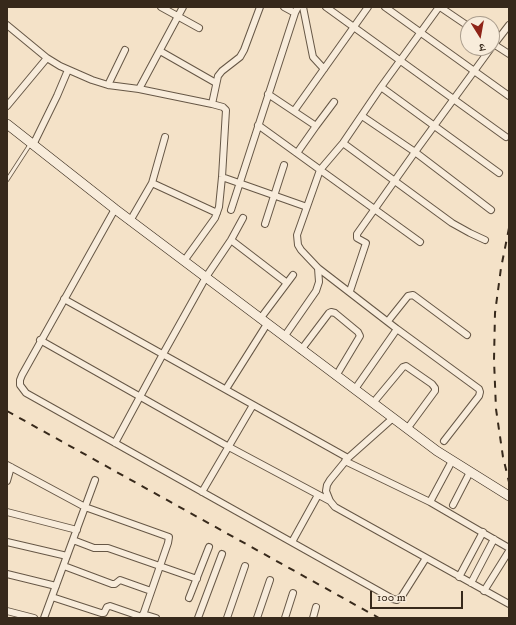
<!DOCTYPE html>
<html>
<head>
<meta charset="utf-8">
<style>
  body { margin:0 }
  #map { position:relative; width:516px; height:625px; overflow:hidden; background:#f4e2c8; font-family:"IM FELL DW Pica","Noto Serif Devanagari",serif }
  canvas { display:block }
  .frame { position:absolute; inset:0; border:8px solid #37291b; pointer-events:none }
  .north { position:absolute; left:460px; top:16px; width:40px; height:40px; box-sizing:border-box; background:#f8ecdb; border:1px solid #ab9e8e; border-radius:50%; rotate:169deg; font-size:11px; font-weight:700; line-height:16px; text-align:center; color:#37291b }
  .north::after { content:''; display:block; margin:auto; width:14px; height:18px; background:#8f2418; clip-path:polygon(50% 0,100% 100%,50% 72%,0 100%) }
  .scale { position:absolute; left:370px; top:591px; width:93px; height:18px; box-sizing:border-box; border:2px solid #37291b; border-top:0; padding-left:5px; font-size:12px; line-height:14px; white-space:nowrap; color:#37291b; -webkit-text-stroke:3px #f8ecdb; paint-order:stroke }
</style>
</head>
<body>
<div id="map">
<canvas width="516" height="625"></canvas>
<div class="frame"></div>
<div class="north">उ</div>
<div class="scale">100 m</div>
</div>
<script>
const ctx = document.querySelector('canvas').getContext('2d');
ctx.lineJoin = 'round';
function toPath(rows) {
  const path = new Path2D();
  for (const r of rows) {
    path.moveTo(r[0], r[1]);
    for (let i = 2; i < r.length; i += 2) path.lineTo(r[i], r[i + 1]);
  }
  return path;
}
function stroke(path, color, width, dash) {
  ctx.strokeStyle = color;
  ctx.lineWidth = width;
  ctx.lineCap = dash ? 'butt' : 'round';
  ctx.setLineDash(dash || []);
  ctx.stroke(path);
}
const lane = toPath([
  [7,180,31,143]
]);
const street = toPath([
  [161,7,199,28],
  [284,7,295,13],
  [303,7,313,57,324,69],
  [326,7,506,137],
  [385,7,509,96],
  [439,7,381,87,343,143,320,170,297,235,298,245,301,250,318,268,397,329,479,389,480,392,479,396,444,441],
  [440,7,468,26],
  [7,25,47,58,60,66,92,80,108,85,139,89,212,104,223,107,226,110,222,177,219,207,215,218,184,261],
  [492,43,509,54],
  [492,47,509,25],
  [160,51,216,83],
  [108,85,125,50],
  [381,87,499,173],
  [139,89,183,7],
  [268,94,316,126,297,153],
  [212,104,218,76,222,71,240,57,244,50,260,7],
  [7,106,47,58],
  [294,111,368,7],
  [362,116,415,152,491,210],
  [258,125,420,242],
  [316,126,334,102],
  [343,143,452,223,470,233,485,240],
  [33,145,57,96,68,70],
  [222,177,307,207],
  [152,183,217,213],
  [115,209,22,375,20,380,20,385,26,393,393,599,397,600,402,596,426,558],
  [231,210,295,13,298,7],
  [130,221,152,183,165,137],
  [265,224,284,165],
  [231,240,287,283],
  [350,291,366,243,357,238,357,234,415,152,491,48],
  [64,299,348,458],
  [260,319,293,275],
  [388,321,408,296,413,295,467,335],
  [284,337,316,291,319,282,318,268],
  [40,340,229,447,330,501],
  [301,350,329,313,331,312,335,313,358,332,360,336,336,376],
  [226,389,267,324],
  [355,389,397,329],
  [373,403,403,367,406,366,432,384,435,388,435,391,407,429],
  [393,418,348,458,330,480,327,485,326,491,330,501,335,507,509,604],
  [115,443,163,354,206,277,231,240,243,218],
  [345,461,430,502,509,548],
  [7,465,85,507,169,537,168,543,142,618],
  [7,481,11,467],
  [202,492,253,405],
  [430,502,452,461],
  [453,505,470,472],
  [7,512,77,530],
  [73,540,94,548,108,548,197,579],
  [7,542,67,556],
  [292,542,318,495],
  [64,566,112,584,115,584,120,580,151,591],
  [7,574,56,586],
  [459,577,483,532],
  [471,583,494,539],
  [484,591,509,551],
  [52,597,101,613,104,613,107,607,110,606,142,617],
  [189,598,209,547],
  [7,611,34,618],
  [143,614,156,618],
  [44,618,95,480],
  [198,618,222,554],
  [227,618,245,566],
  [257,618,270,580],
  [285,618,293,593],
  [313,618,316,607]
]);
const secondary = toPath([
  [7,124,115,209,437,451,509,496]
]);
stroke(lane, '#665746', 4.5);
stroke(street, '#665746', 8);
stroke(secondary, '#37291b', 10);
stroke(lane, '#f8ecdb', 3);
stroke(street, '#f8ecdb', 6);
stroke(secondary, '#f8ecdb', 9);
stroke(toPath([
  [509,228,501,268,495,313,494,360,496,409,503,457,509,482],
  [7,411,379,618]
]), '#37291b', 2, [7, 7]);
</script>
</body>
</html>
